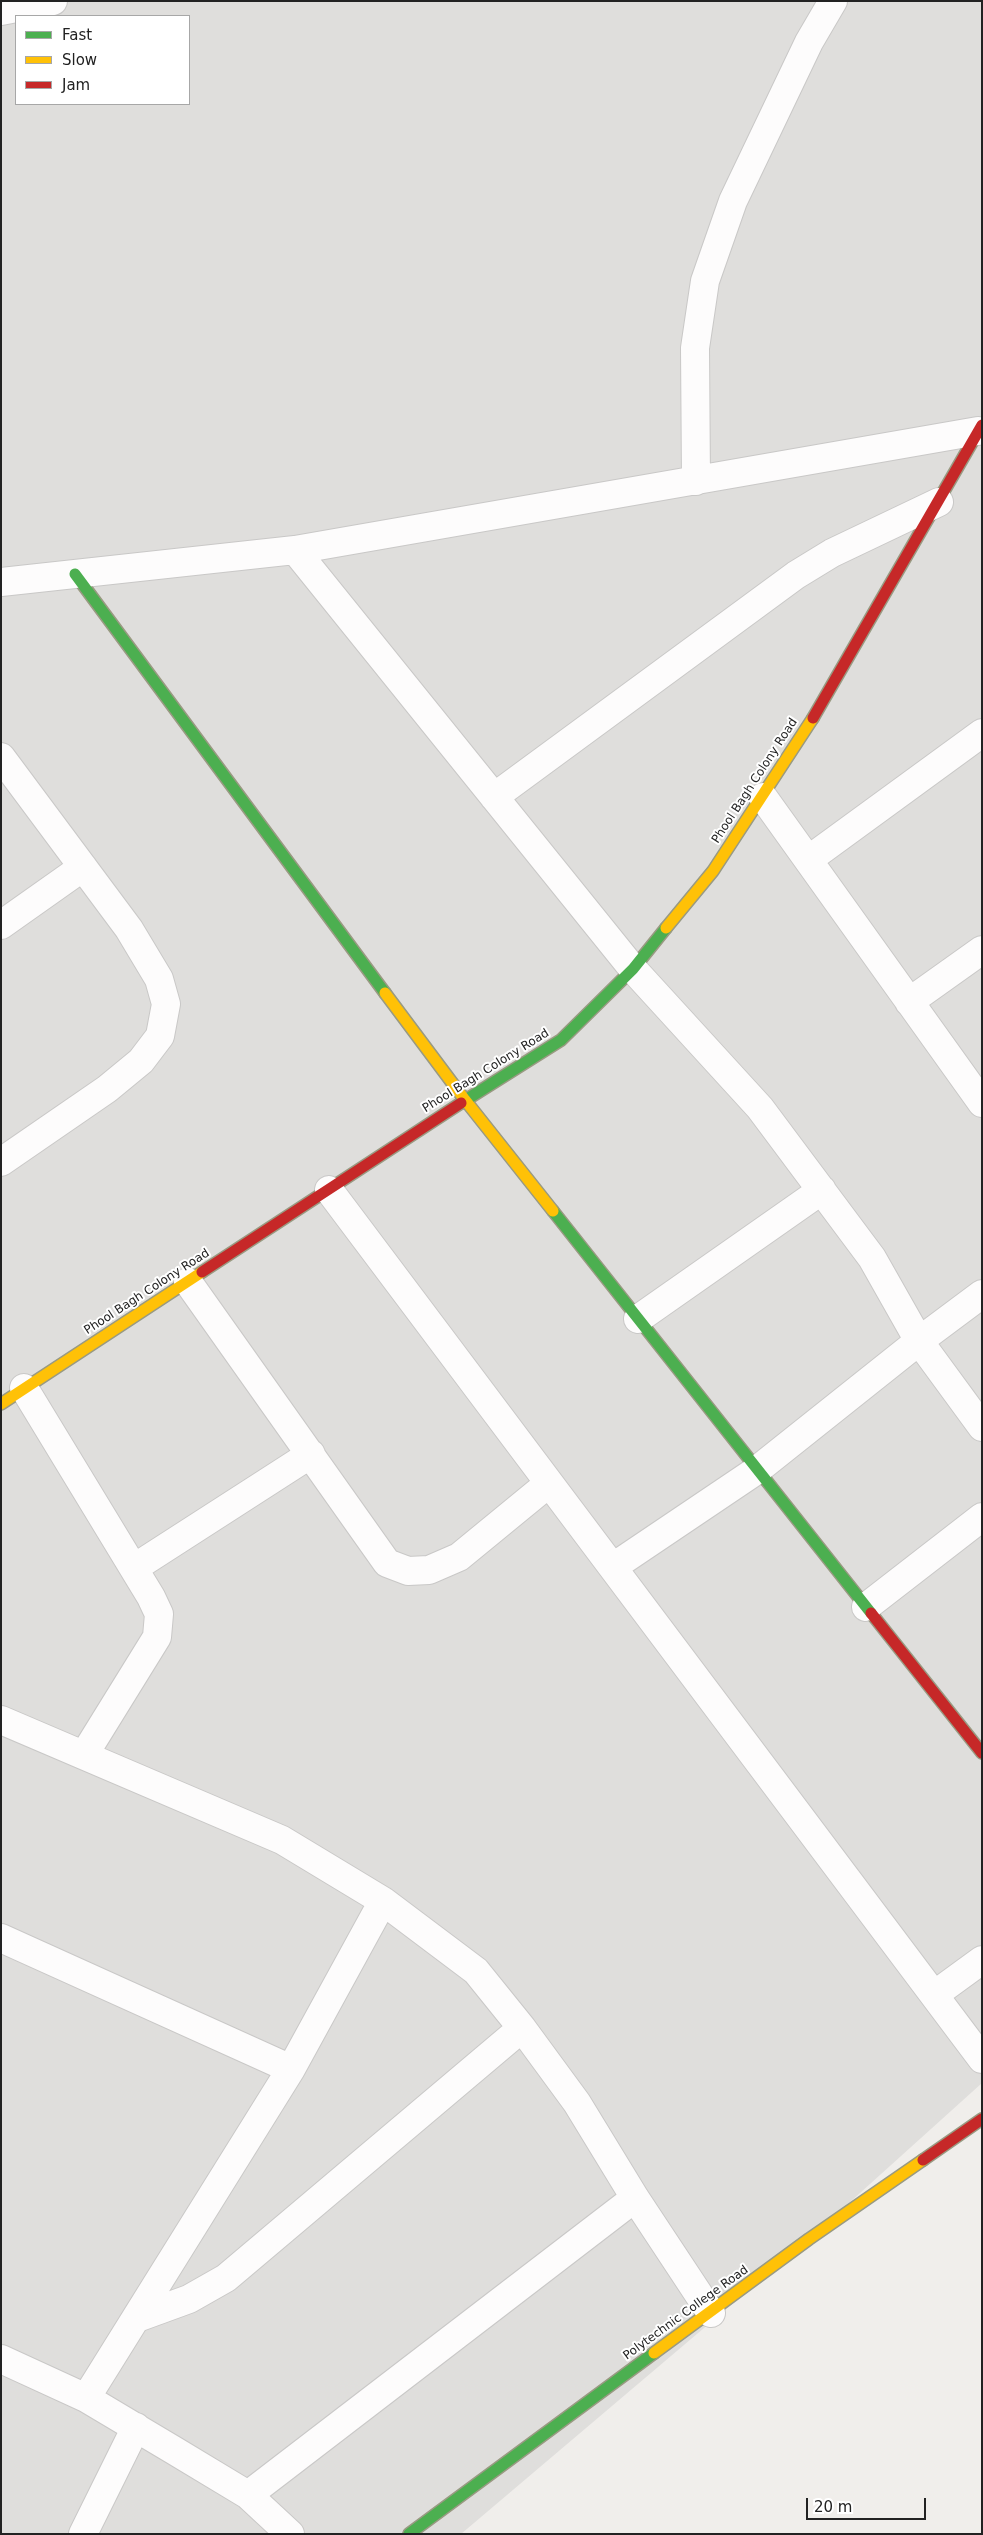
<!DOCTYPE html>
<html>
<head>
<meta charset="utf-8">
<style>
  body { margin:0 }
  #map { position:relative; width:983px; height:2535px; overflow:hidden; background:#f0eeeb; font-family:"DejaVu Sans",sans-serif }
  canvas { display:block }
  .frame { position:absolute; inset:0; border:2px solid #222; pointer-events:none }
  .legend { position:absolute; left:15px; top:15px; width:175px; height:90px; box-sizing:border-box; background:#fff; border:1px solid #a7a7a7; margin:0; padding:6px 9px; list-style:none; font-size:15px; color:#222 }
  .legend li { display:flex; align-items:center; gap:10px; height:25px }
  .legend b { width:25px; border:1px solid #a7a7a7 }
  .scale { position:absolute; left:806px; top:2498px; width:120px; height:22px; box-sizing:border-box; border:2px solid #222; border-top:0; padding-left:6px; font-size:15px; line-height:18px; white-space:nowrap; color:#222; -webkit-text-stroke:4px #fff; paint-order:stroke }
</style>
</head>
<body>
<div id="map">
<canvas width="983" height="2535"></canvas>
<div class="frame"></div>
<ul class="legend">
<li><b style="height:6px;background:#4caf50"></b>Fast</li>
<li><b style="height:6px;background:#ffc107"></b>Slow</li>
<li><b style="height:6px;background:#c62828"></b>Jam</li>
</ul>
<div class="scale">20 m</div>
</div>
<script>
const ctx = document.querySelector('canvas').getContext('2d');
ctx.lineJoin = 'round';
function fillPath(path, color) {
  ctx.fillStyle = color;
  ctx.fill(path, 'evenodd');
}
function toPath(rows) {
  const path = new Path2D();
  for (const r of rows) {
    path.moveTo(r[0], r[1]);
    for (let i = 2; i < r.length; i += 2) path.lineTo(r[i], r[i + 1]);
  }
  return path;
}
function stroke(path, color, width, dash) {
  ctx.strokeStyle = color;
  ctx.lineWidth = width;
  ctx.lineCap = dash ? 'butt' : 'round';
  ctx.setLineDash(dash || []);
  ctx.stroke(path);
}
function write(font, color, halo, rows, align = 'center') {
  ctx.font = font + ' "DejaVu Sans",sans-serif';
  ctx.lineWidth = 4;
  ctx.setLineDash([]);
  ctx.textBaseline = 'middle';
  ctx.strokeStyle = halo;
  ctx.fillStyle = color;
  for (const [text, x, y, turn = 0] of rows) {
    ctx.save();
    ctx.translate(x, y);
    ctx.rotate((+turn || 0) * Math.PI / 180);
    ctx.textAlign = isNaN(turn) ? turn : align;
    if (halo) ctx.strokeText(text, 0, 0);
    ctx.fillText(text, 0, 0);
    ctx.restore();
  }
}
fillPath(toPath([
  [1,1,982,1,982,2083,809,2239,461,2534,1,2534],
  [16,16,189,16,189,104,16,104]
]), '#dfdedc');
const street = toPath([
  [1,11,53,1],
  [696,481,695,348,705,281,733,201,809,42,833,1],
  [295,550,633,969,760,1108,872,1258,919,1341,982,1427],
  [1,582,295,550,978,431],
  [1,757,129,929,159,979,166,1004,160,1036,141,1061,107,1089,1,1162],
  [494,797,796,575,832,553,939,502],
  [763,797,982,1103],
  [808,860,982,733],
  [1,925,83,867],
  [909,1002,982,950],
  [329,1190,982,2059],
  [188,1282,387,1563,408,1571,429,1570,459,1557,548,1484],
  [638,1319,822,1190],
  [24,1388,151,1597,159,1614,157,1637,84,1755],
  [613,1567,757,1470,919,1341,982,1294],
  [134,1568,311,1454],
  [866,1607,982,1517],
  [1,1720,282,1840,383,1901,476,1971,522,2028,577,2103,635,2198,711,2313],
  [1,1938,291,2069],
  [934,1995,982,1960],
  [137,2318,189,2299,226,2278,522,2028],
  [1,2359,86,2398,175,2451,248,2495,290,2534],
  [86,2398,291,2069,383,1901],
  [248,2495,635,2198],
  [83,2534,136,2427]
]);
const fast = toPath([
  [75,574,385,993],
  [461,1103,561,1040,633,969,666,928],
  [553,1211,871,1613],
  [409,2534,654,2353]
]);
const slow = toPath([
  [666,928,713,871,813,718],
  [385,993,465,1100,553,1211],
  [1,1404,202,1272],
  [654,2353,809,2239,923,2160]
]);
const jam = toPath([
  [813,718,982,425],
  [202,1272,461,1103],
  [871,1613,982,1753],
  [923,2160,982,2119]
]);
stroke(street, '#c9c8c7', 30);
stroke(fast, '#999a82', 14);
stroke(slow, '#999a82', 14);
stroke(jam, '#999a82', 14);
stroke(street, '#fdfcfc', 28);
stroke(fast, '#4caf50', 11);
stroke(slow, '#ffc107', 11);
stroke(jam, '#c62828', 11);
write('12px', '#222', '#fff', [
  ["Phool Bagh Colony Road",755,781,-57],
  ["Phool Bagh Colony Road",486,1071,-32],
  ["Phool Bagh Colony Road",147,1292,-33],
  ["Polytechnic College Road",686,2313,-36]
]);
</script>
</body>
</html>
